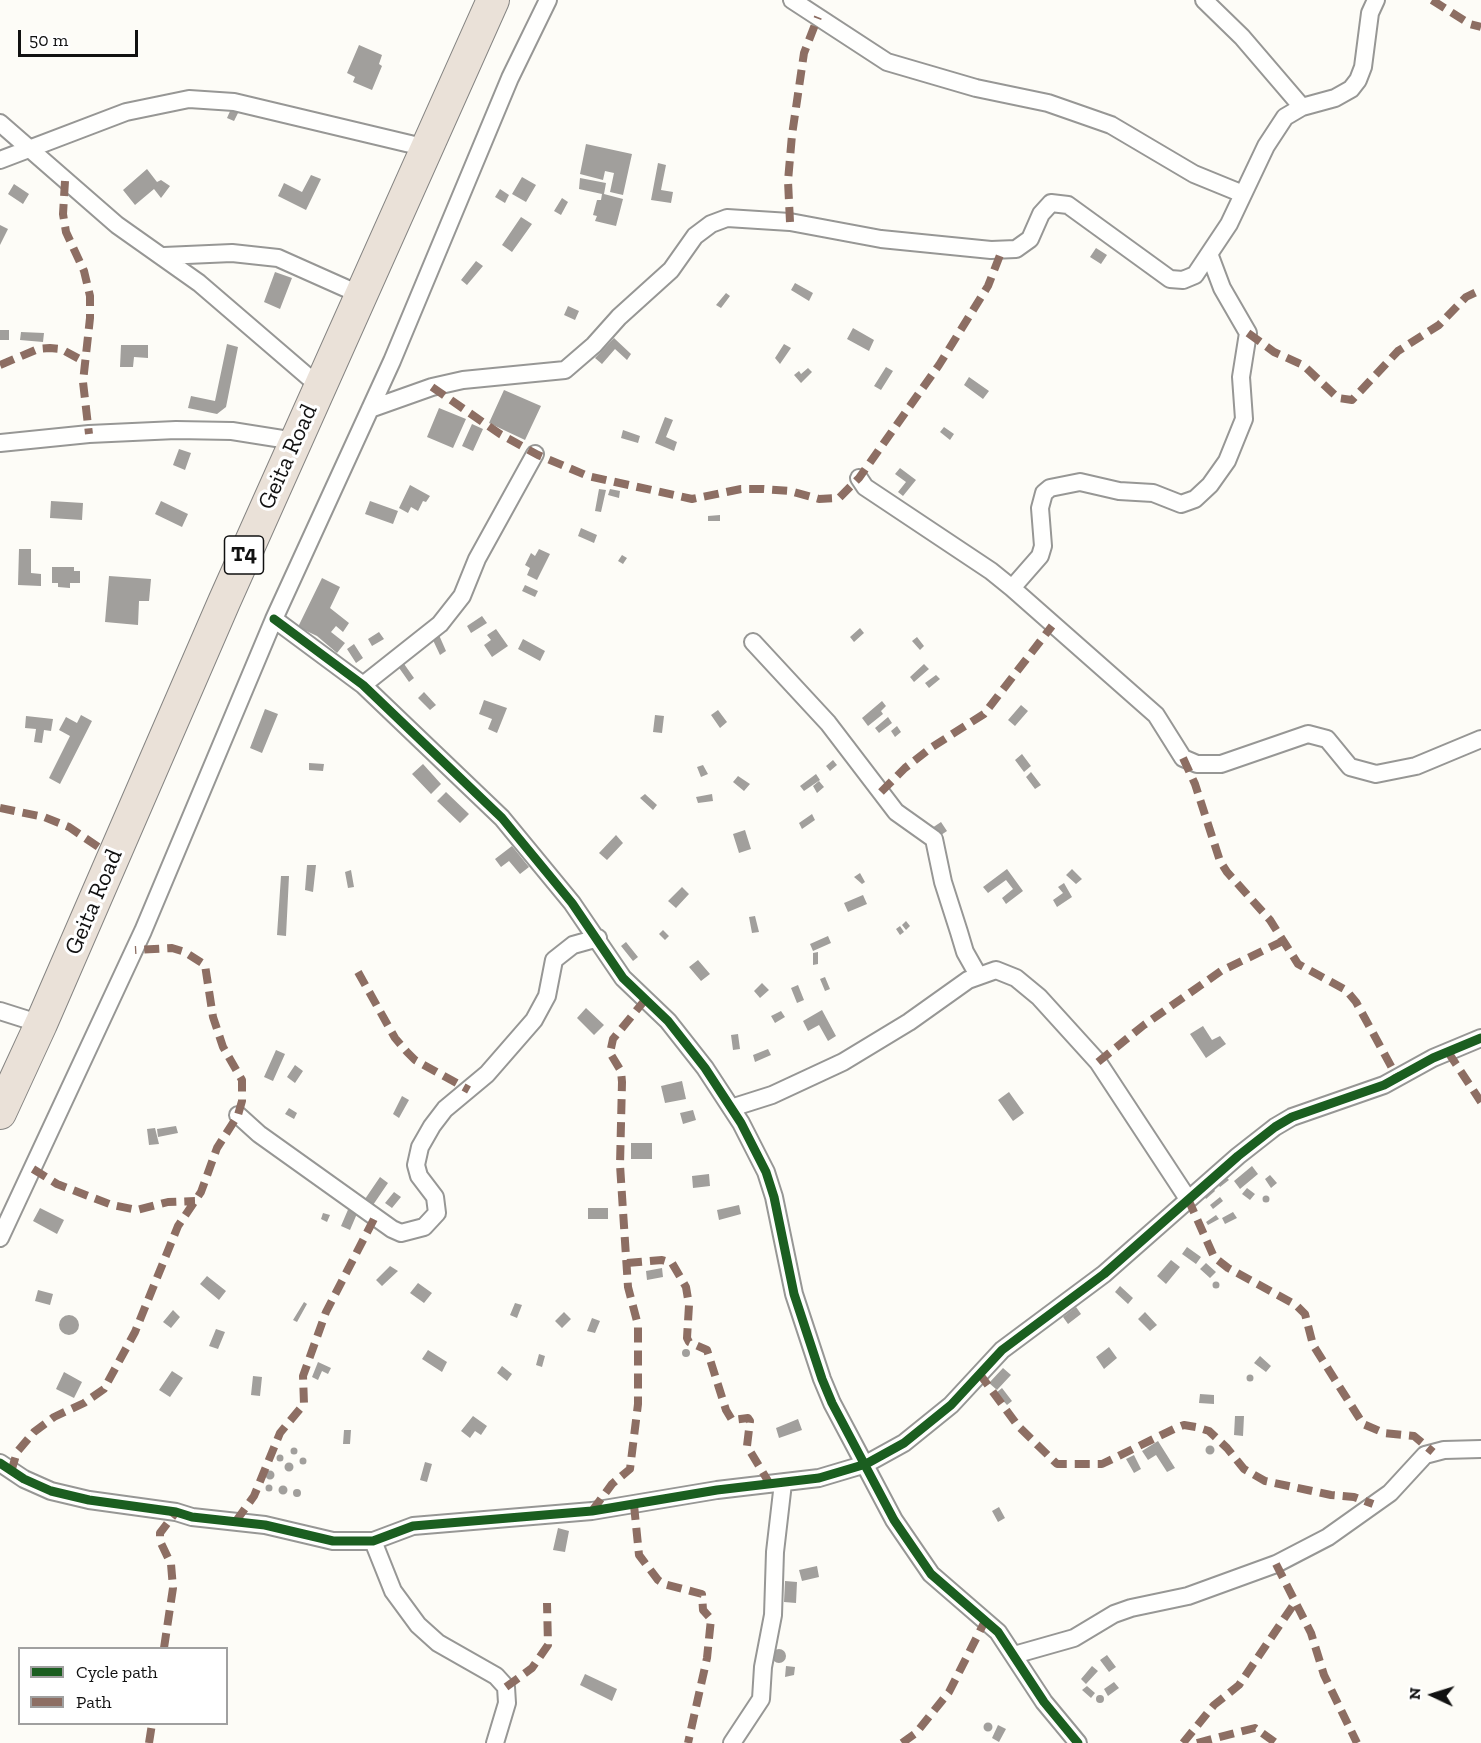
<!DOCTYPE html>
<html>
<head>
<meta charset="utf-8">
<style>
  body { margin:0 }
  #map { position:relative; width:1481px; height:1743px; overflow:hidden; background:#fdfcf7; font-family:"Zilla Slab",serif }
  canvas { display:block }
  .legend { position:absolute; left:18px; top:1647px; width:210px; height:78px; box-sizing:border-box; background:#fff; border:2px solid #a0a0a0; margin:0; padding:8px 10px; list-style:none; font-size:18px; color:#111 }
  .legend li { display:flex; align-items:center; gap:12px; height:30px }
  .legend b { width:30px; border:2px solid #a0a0a0 }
  .north { position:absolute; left:1403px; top:1665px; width:60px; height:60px; -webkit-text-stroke:4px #fff; paint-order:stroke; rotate:274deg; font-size:16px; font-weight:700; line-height:24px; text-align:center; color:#111 }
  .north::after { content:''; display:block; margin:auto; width:21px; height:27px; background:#111; clip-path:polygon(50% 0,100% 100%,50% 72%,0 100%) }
  .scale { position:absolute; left:18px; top:30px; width:120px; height:27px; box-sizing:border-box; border:3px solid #111; border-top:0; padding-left:8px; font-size:18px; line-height:21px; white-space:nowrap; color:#111; -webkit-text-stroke:4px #fff; paint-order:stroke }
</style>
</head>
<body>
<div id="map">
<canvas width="1481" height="1743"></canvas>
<ul class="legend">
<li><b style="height:8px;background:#1b5e20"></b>Cycle path</li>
<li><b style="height:8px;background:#8d6e63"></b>Path</li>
</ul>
<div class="north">N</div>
<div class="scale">50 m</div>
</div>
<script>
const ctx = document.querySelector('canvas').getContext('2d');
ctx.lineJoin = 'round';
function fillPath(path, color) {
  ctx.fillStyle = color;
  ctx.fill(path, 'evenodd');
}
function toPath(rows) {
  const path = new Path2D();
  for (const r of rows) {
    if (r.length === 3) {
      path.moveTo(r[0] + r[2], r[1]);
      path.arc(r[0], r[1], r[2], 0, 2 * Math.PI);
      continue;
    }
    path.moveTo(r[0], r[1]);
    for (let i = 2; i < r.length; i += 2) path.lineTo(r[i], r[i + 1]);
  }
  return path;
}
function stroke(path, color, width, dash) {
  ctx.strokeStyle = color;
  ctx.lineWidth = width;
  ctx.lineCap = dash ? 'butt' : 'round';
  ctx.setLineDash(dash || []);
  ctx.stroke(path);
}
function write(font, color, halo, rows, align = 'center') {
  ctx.font = font + ' "Zilla Slab",serif';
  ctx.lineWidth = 6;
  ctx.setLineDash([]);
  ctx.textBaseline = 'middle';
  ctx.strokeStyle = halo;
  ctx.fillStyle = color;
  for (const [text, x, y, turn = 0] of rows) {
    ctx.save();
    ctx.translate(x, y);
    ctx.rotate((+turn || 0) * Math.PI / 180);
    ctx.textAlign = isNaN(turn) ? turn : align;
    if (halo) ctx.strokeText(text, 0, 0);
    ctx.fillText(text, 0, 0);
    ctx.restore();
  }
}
fillPath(toPath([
  [359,45,382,55,379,64,382,66,372,90,353,82,355,77,347,73],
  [235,100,241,107,234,121,227,118],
  [586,144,632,154,623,195,610,192,614,173,605,171,603,180,580,174],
  [658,163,666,165,661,190,673,192,671,203,651,200],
  [147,169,157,182,161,180,170,186,161,198,154,189,135,205,123,190],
  [311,175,321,179,306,210,278,196,284,183,302,192],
  [522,177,536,185,526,202,512,194],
  [580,178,606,183,604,194,623,199,616,226,595,221,597,216,593,215,597,200,601,200,602,194,579,189],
  [14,184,29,194,23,204,8,194],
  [500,189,509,195,505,203,495,197],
  [562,198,568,202,561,215,554,211],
  [521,217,532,224,512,252,502,245],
  [0,225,8,229,0,245],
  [1096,248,1107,255,1101,264,1090,257],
  [476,261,483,266,467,285,461,280],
  [275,272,292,278,280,309,264,302],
  [795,283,813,293,809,301,791,290],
  [726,293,730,296,721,308,716,305],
  [568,306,579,311,575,320,564,315],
  [853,328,874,340,869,351,847,339],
  [0,330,9,330,9,340,0,340],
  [21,332,44,333,43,342,20,340],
  [614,338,631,354,627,360,615,349,602,364,595,358],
  [227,344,238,347,226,407,217,414,188,408,191,396,215,401],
  [784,344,791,348,780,364,775,358],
  [121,345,148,345,148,358,134,357,133,367,120,367],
  [886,367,893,371,881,390,874,386],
  [808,368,812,372,801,383,794,375,799,371,801,374],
  [969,377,989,391,983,399,964,385],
  [504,390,541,406,525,440,489,423],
  [439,408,466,419,453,448,427,437],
  [665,417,673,420,666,437,677,442,674,451,655,443],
  [472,424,483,429,473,451,462,446],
  [944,427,954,434,950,440,940,432],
  [623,430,640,436,638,443,621,438],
  [179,449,191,453,185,470,173,465],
  [900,468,916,480,903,496,898,492,906,482,895,474],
  [410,485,430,496,426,502,423,501,418,511,411,507,408,513,399,508],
  [599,489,606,490,601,512,595,511],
  [610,489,620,491,619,498,608,495],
  [51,501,83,503,82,520,50,518],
  [161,501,188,514,182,527,155,514],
  [370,501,398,511,393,524,365,514],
  [720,515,720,521,708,521,708,516],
  [581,528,597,535,594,543,578,536],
  [19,549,31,549,31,573,41,574,41,586,18,585],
  [539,549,550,554,537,580,527,575,530,568,525,565,531,553,535,556],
  [622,555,627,558,623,564,618,561],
  [52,567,74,567,74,571,80,571,80,583,70,583,70,588,58,587,58,583,52,583],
  [109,576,151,579,149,601,139,601,138,625,105,622],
  [322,578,340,587,330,608,349,623,343,632,336,626,331,632,345,643,337,653,317,636,298,627],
  [525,585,538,591,535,597,522,591],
  [482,616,487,623,471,633,467,626],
  [860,628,864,633,854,642,850,637],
  [496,629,508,646,492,657,484,645,491,640,487,635],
  [379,632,384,639,372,646,368,639],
  [439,635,446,651,440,655,432,638],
  [917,637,924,646,920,650,912,641],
  [523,639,545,651,540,661,518,649],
  [354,644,363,658,356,663,347,649],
  [402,661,414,678,409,682,397,665],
  [924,664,929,669,914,682,910,677],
  [936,675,940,679,929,688,925,683],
  [424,692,436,705,430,710,418,698],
  [484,700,507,708,497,733,488,729,492,719,479,714],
  [882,701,886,706,881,711,883,714,868,726,862,718],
  [1021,705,1028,711,1015,726,1008,720],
  [265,709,278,714,262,753,250,748],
  [718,710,727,722,720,728,711,715],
  [81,715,92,721,60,784,49,778,70,736,59,730,66,717,77,723],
  [655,715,664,716,662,733,653,732],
  [26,716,53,719,51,731,44,730,42,743,34,742,36,729,25,728],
  [888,717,892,723,879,733,875,728],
  [897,726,901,732,895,737,891,731],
  [1022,754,1031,766,1024,772,1015,760],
  [833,760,837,765,830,771,826,766],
  [309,763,324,764,323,771,309,770],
  [423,764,441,784,431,794,412,774],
  [703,765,708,774,701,777,697,767],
  [1031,772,1041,785,1035,789,1026,777],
  [816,774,820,780,804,791,800,786],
  [738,776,750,784,744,791,733,782],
  [819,781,824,787,817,793,813,786],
  [446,792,469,814,460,823,437,801],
  [645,794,657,805,653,810,640,798],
  [712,794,713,801,698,803,696,797],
  [812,814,815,820,802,829,799,823],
  [941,822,947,831,938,837,932,828],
  [745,830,751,849,739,853,733,834],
  [616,835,623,843,607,860,599,853],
  [512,846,529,867,520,874,509,861,501,867,495,859],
  [307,865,316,865,313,892,305,890],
  [1007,869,1023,891,1006,904,1002,898,1013,889,1006,880,988,893,983,887],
  [1072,869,1082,879,1076,884,1066,875],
  [351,870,354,887,348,888,345,872],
  [860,873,865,882,862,884,854,877],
  [281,876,289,876,286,936,277,935],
  [1064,883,1072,897,1057,907,1053,900,1063,893,1058,887],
  [682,887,689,894,676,908,668,901],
  [863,895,867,904,848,912,844,903],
  [755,916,759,932,752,933,749,917],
  [906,921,910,926,906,930,902,925],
  [900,926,904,932,900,935,896,929],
  [663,930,669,936,665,940,659,934],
  [828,936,831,943,813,951,810,944],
  [626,942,638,957,633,961,621,946],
  [818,952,818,964,813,965,813,953],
  [698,960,710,974,701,981,689,967],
  [825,977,830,989,825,991,820,979],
  [762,983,769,990,760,998,754,991],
  [798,985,804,1000,797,1003,791,988],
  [586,1008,604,1025,594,1035,577,1018],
  [822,1010,836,1036,828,1041,819,1025,808,1031,803,1021],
  [781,1011,785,1017,775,1023,771,1016],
  [1203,1026,1212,1040,1220,1036,1226,1044,1206,1058,1190,1034],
  [738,1034,740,1049,733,1050,731,1035],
  [768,1049,771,1055,755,1062,753,1055],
  [276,1050,285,1054,273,1081,264,1077],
  [295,1065,303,1071,295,1083,287,1077],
  [682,1081,686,1099,665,1103,661,1086],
  [1009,1092,1024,1113,1013,1121,998,1100],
  [402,1096,409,1100,399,1118,393,1114],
  [289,1108,297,1113,294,1119,285,1114],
  [693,1110,696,1120,683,1124,680,1113],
  [176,1126,178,1133,158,1137,157,1129],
  [155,1128,159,1144,149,1145,147,1129],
  [631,1143,652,1143,652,1159,631,1159],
  [1252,1166,1258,1174,1240,1189,1234,1181],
  [709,1174,710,1186,693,1188,692,1176],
  [1270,1175,1277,1183,1271,1188,1265,1179],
  [1225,1176,1229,1180,1220,1187,1217,1183],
  [380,1177,388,1183,373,1205,365,1199],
  [1213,1188,1215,1191,1206,1199,1204,1196],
  [1247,1188,1255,1194,1250,1200,1242,1194],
  [394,1192,401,1197,392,1208,385,1203],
  [1266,1199,3.5],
  [1220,1197,1223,1201,1213,1209,1210,1205],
  [350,1205,359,1209,350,1230,341,1226],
  [739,1205,741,1214,719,1220,717,1210],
  [40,1208,64,1220,57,1234,33,1221],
  [588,1208,608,1208,608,1219,588,1219],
  [1233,1212,1237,1218,1225,1224,1222,1218],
  [323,1213,330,1215,327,1222,321,1219],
  [1216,1215,1219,1219,1208,1225,1206,1222],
  [1187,1247,1201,1257,1196,1264,1182,1254],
  [1171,1260,1180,1267,1166,1284,1157,1276],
  [1206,1263,1216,1272,1210,1278,1200,1269],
  [390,1266,398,1271,382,1286,376,1280],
  [662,1268,663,1277,647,1280,646,1271],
  [207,1276,226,1291,219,1300,200,1284],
  [1216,1285,3.5],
  [418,1283,432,1293,424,1303,410,1293],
  [1120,1286,1133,1298,1128,1304,1115,1292],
  [38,1290,53,1294,50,1305,35,1301],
  [304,1302,307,1304,297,1322,293,1320],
  [515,1303,522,1305,517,1318,510,1315],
  [1076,1307,1081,1314,1068,1324,1063,1317],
  [173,1310,180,1317,171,1328,163,1322],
  [564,1312,571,1319,562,1328,555,1321],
  [1145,1312,1157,1325,1150,1331,1138,1319],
  [69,1325,10],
  [592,1318,600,1321,595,1333,587,1331],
  [216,1329,225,1332,218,1349,209,1346],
  [1109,1347,1117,1358,1104,1369,1096,1357],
  [686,1353,4],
  [428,1350,447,1362,442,1372,422,1359],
  [539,1354,545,1356,542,1367,536,1365],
  [1260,1356,1271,1366,1266,1372,1254,1363],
  [318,1362,331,1368,328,1374,322,1371,318,1380,312,1377],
  [502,1366,512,1374,507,1381,497,1373],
  [1003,1368,1011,1375,997,1390,989,1383],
  [172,1371,183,1378,170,1397,159,1390],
  [64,1372,82,1382,74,1398,56,1389],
  [1250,1378,3.5],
  [253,1376,262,1377,260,1396,251,1395],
  [1002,1388,1012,1401,1007,1405,996,1393],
  [1200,1394,1214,1395,1214,1404,1199,1403],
  [473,1416,487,1426,481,1435,475,1431,470,1438,461,1431],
  [1235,1416,1244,1416,1243,1436,1234,1435],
  [798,1419,802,1430,779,1438,776,1428],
  [344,1430,351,1430,350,1444,343,1444],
  [1158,1441,1175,1468,1167,1472,1156,1455,1148,1460,1142,1451],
  [1210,1450,4.5],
  [294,1451,3.5],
  [280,1458,3.5],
  [1134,1455,1141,1469,1134,1473,1126,1459],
  [303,1461,3.5],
  [425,1462,432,1464,427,1482,420,1480],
  [289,1467,4.5],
  [270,1475,4.5],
  [269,1488,3.5],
  [283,1490,4.5],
  [297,1493,4],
  [999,1507,1005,1518,998,1522,992,1511],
  [558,1528,569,1531,565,1552,553,1550],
  [817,1566,819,1577,802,1581,799,1570],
  [785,1581,797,1582,796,1603,784,1602],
  [779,1656,7],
  [1107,1655,1116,1667,1109,1672,1100,1660],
  [786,1666,795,1667,794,1675,785,1677],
  [1092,1666,1098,1671,1086,1684,1081,1679],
  [585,1674,617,1689,612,1701,580,1685],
  [1114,1682,1119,1688,1108,1696,1104,1689],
  [1087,1686,1095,1693,1091,1698,1082,1690],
  [1100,1699,4],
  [988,1727,4.5],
  [998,1725,1006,1729,999,1742,992,1738]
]), '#a19f9c');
const street = toPath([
  [792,0,887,62,976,88,1048,103,1111,125,1194,174,1243,194],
  [1204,0,1242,37,1302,107],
  [0,123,117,225,199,283,320,387],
  [0,160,126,112,189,99,234,102,427,148],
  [164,256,232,253,278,258,361,295],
  [370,409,432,387,463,380,565,370,594,345,619,317,671,270,695,236,711,224,727,218,790,222,881,239,991,250,1016,249,1030,239,1041,214,1051,203,1068,205,1170,279,1183,280,1195,275,1229,224,1266,146,1285,117,1302,107,1335,98,1351,89,1358,80,1363,67,1370,13,1376,0],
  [0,443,89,434,176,430,232,431,295,441],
  [859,478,865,487,991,571,1012,588,1156,715,1183,758,1197,764,1221,764,1308,734,1327,739,1350,767,1376,774,1416,766,1481,739],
  [1012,588,1040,556,1043,546,1040,508,1044,493,1050,488,1080,482,1119,491,1153,493,1181,504,1195,499,1210,485,1227,461,1244,419,1241,377,1248,333,1222,288,1210,256],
  [274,619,363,685,502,818,572,903,623,978,668,1021,705,1068,741,1123,766,1172,774,1197,794,1294,822,1379,832,1403,894,1520,931,1574,998,1632,1044,1702,1078,1743],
  [753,642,828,723,896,812,934,839,943,882,959,932,965,952,978,975],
  [363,685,440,624,462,596,477,559,535,454],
  [0,1011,41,1024],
  [731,1108,772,1095,843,1062,909,1022,968,980,996,970,1016,978,1039,997,1098,1062,1188,1199],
  [238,1115,259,1134,392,1229,401,1233,424,1227,437,1213,435,1197,419,1176,416,1165,420,1147,432,1126,445,1109,487,1074,534,1020,547,996,554,960,573,945,598,938],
  [0,1238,143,931,274,619,392,361,510,78,548,0],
  [0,1463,24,1479,51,1491,89,1500,176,1512,192,1517,265,1525,333,1541,373,1541,413,1526,592,1511,717,1490,819,1478,866,1464,904,1443,951,1405,1002,1350,1104,1274,1238,1156,1275,1127,1292,1117,1384,1085,1433,1058,1481,1038],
  [373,1541,393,1591,418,1625,438,1643,496,1676,506,1687,507,1703,495,1743],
  [1014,1655,1074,1638,1114,1614,1131,1608,1188,1596,1276,1564,1328,1537,1390,1493,1425,1455,1444,1450,1481,1449],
  [732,1743,761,1699,763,1667,773,1615,775,1552,783,1483]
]);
const highway = toPath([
  [0,1113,41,1024,224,602,493,0]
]);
stroke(street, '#979795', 20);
stroke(highway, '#858482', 34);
stroke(street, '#fffffe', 16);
stroke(highway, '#eae1d8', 32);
stroke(toPath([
  [1432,0,1470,24,1481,27],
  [65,181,63,214,66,232,84,271,90,296,90,318,83,382,89,434],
  [790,222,788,181,792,135,804,53,818,17],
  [1248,333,1274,352,1303,365,1338,398,1352,400,1398,351,1439,325,1466,297,1481,290],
  [0,365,38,349,50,348,61,349,85,362],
  [432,387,500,434,538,455,588,476,692,499,741,489,763,489,790,491,819,499,839,498,859,478,939,365,988,286,1002,250],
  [1183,758,1195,784,1220,861,1227,872,1270,920,1298,964,1346,990,1356,1002,1397,1077],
  [881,792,905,768,932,747,984,714,1052,626],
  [0,808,44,817,69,827,113,857],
  [358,972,395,1038,407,1052,415,1060,469,1090],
  [1448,1052,1481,1102],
  [1098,1062,1144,1025,1221,971,1283,941],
  [33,1169,57,1184,112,1205,137,1210,168,1202,195,1201],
  [1188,1199,1214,1257,1228,1268,1296,1305,1305,1314,1313,1345,1363,1424,1384,1433,1414,1436,1433,1452],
  [627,1263,662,1260,672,1263,686,1287,689,1305,687,1338,689,1342,707,1350,726,1410,732,1420,748,1418,750,1421,747,1446,771,1486],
  [979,1373,1018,1426,1057,1464,1102,1464,1176,1428,1184,1425,1196,1427,1209,1431,1227,1448,1244,1469,1265,1481,1331,1495,1354,1497,1373,1504],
  [11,1472,17,1452,34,1432,54,1417,84,1403,104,1389,135,1332,178,1226,201,1192,217,1148,238,1115,242,1101,242,1080,223,1047,213,1017,205,965,185,952,172,948,135,950],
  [634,1505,639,1555,658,1580,664,1584,702,1594,703,1610,711,1619,707,1658,688,1743],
  [592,1511,612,1484,630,1469,638,1404,638,1325,628,1287,620,1165,622,1082,621,1071,610,1053,613,1039,645,1000],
  [236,1521,254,1496,280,1433,304,1404,303,1376,326,1312,375,1217],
  [1276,1564,1311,1633,1324,1675,1357,1743],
  [164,1648,173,1588,171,1564,160,1541,160,1533,176,1512],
  [506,1687,532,1668,548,1645,547,1603],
  [149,1743,152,1724],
  [902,1743,916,1733,949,1692,985,1621],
  [1183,1743,1214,1705,1239,1685,1296,1601],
  [1197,1743,1255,1728,1276,1743]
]), '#8d6e63', 8, [15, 8]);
stroke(toPath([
  [274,619,363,685,502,818,572,903,623,978,668,1021,705,1068,741,1123,766,1172,774,1197,794,1294,822,1379,832,1403,894,1520,931,1574,998,1632,1044,1702,1078,1743],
  [0,1463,24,1479,51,1491,89,1500,176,1512,192,1517,265,1525,333,1541,373,1541,413,1526,592,1511,717,1490,819,1478,866,1464,904,1443,951,1405,1002,1350,1104,1274,1238,1156,1275,1127,1292,1117,1384,1085,1433,1058,1481,1038]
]), '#1b5e20', 9);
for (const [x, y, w] of [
  [244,555,39]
]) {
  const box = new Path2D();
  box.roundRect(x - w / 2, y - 19, w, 38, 4.5);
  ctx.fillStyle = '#fff';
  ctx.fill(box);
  stroke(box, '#111', 1.5);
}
write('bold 22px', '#111', null, [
  ["T4",244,555]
]);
write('24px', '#111', '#fff', [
  ["Geita Road",288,457,-66],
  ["Geita Road",94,902,-67]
]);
</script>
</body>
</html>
